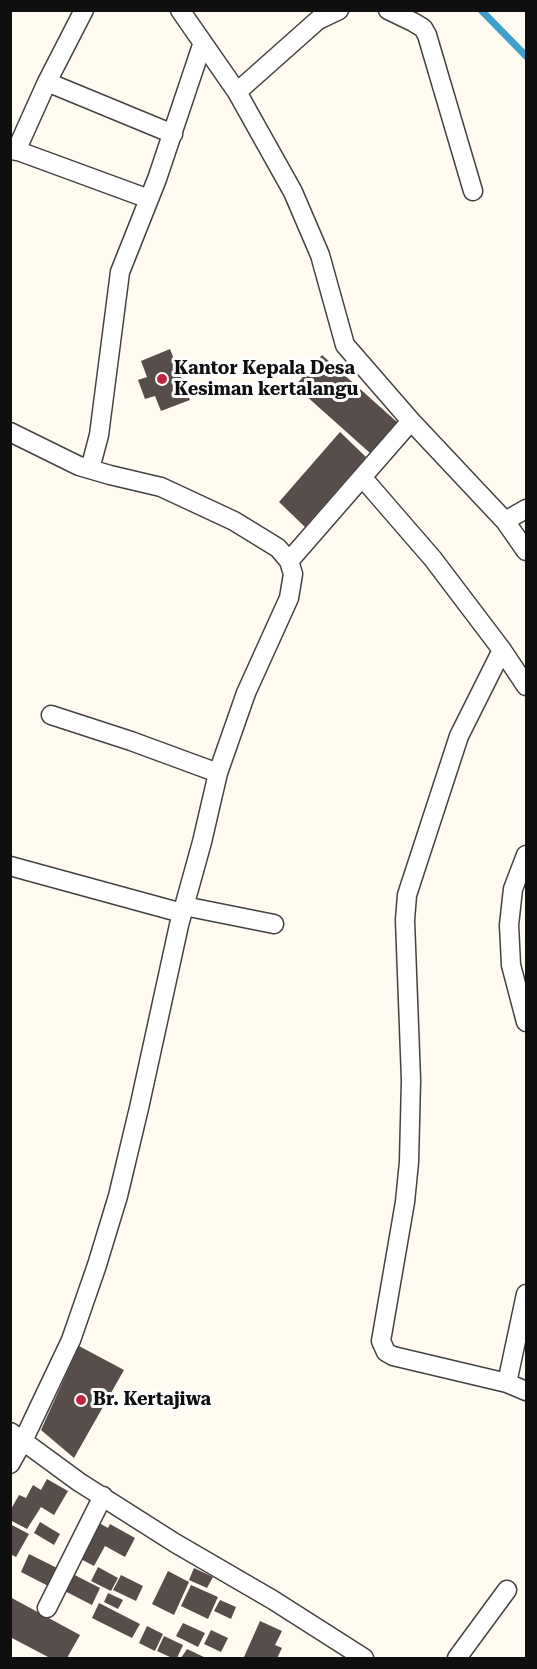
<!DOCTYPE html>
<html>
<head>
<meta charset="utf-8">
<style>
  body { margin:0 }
  #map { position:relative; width:537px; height:1669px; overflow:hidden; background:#fffbf0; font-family:"Roboto Serif",serif }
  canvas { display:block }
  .frame { position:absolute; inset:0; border:12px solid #0f0f0f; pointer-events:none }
</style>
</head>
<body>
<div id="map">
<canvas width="537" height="1669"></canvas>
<div class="frame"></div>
</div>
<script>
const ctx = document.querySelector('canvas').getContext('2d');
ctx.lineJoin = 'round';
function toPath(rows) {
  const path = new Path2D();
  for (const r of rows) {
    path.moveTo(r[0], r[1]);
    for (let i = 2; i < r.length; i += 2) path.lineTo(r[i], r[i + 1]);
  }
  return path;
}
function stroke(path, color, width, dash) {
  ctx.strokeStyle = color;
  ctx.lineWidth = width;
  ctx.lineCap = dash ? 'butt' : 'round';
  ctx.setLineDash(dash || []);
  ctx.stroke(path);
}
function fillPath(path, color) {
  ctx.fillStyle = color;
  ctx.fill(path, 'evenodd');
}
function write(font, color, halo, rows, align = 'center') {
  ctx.font = font + ' "Roboto Serif",serif';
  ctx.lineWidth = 6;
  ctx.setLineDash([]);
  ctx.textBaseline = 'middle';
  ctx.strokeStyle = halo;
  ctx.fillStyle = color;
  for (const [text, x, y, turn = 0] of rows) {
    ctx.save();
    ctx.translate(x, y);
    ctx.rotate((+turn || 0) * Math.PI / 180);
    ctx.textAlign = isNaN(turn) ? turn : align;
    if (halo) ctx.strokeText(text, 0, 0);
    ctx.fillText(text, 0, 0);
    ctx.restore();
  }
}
stroke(toPath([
  [481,10,526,56]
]), '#3da1cc', 7);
fillPath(toPath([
  [170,349,190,400,161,411,155,396,145,399,138,380,147,377,141,361],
  [322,355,397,422,370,453,295,386],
  [340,432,366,457,305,527,279,502],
  [79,1346,124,1370,74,1458,41,1430],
  [47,1479,68,1491,54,1515,41,1507,27,1529,10,1520,10,1511,19,1495,26,1498,33,1485,41,1490],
  [94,1520,108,1528,110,1524,135,1538,125,1557,105,1546,94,1566,75,1556],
  [40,1522,60,1534,54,1545,34,1533],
  [10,1524,29,1534,16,1557,10,1554],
  [29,1554,63,1571,54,1589,21,1572],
  [98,1567,118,1578,111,1591,91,1581],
  [194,1568,213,1577,207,1588,189,1580],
  [67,1571,100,1588,92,1605,59,1588],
  [168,1571,189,1582,174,1615,152,1604],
  [121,1575,143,1586,136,1601,113,1590],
  [191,1585,218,1597,208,1619,181,1606],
  [108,1593,123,1600,118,1609,104,1602],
  [10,1597,80,1635,67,1658,50,1658,10,1637],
  [220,1600,236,1607,231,1619,214,1611],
  [99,1603,140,1624,132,1638,92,1618],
  [260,1621,282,1631,275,1645,282,1648,277,1658,248,1658,244,1657],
  [183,1623,205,1633,198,1647,176,1636],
  [147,1626,163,1634,155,1651,139,1643],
  [211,1630,228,1638,221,1652,204,1644],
  [164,1636,183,1645,177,1658,172,1658,157,1651],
  [187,1649,206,1658,181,1658]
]), '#574e4b');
const minor = toPath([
  [180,10,237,92,293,192,320,255,345,345,411,421],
  [388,10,413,22,423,28,427,35,473,191],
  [47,82,173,134],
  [237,92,318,20,339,10],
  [10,148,149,199],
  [16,151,47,82,84,10],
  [10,432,79,466,110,475,161,487,234,521,278,548,289,561,293,574,289,598,246,693,218,773,202,842,179,925,139,1108,118,1196,97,1265,71,1340,23,1441,79,1482,175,1543,273,1600,364,1658],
  [90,469,99,435,120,272,157,179,202,45],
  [362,477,433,559,502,650,526,686],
  [505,521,526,509],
  [289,561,411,421,505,521,526,551],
  [502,650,459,736,407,895,405,920,411,1080,409,1162,405,1202,381,1341,386,1352,393,1356,507,1383,526,1391],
  [51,715,131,741,218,773],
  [526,855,513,889,509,925,511,965,526,1022],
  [10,866,182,913],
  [184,906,274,924],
  [507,1383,526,1294],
  [10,1432,23,1441,10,1464],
  [47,1608,103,1496],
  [457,1658,507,1590]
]);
stroke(minor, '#424242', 21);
stroke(minor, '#fff', 18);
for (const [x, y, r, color] of [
  [162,379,6,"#be273e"],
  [81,1400,6,"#be273e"]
]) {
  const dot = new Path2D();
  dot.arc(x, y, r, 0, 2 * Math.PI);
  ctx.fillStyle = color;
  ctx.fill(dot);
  stroke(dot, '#fff', 2);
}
write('bold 18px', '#0f0f0f', '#fff', [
  ["Kantor Kepala Desa",174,369],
  ["Kesiman kertalangu",174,390],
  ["Br. Kertajiwa",93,1400]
], 'left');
</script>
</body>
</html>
